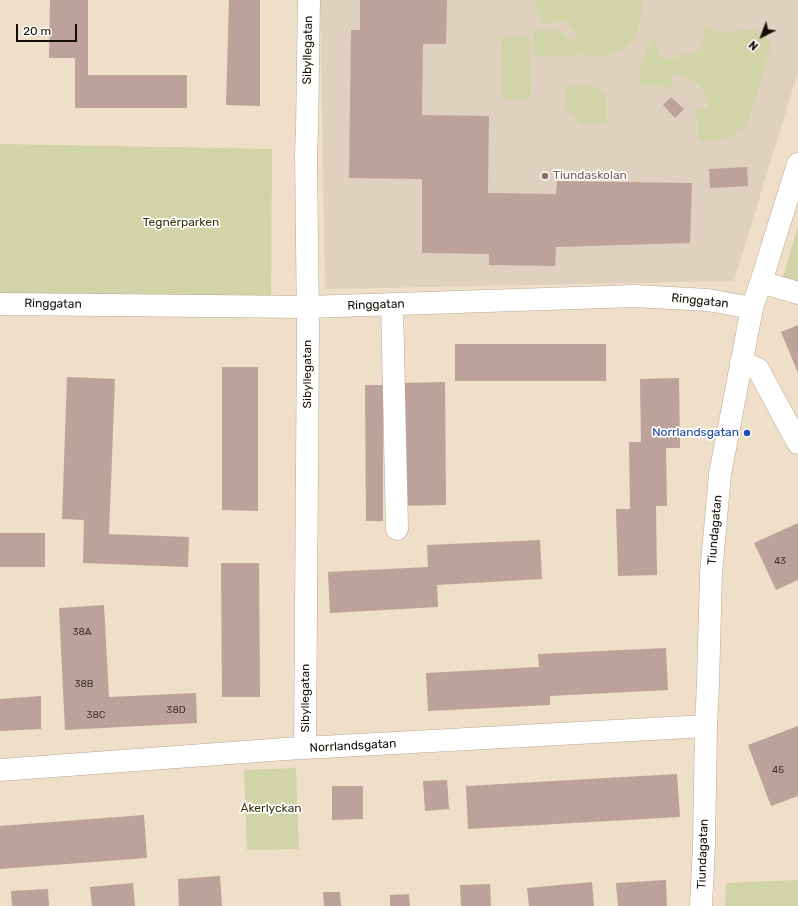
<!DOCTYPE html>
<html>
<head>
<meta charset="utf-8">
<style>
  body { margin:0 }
  #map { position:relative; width:798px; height:906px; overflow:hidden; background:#efdec8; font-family:Rubik,sans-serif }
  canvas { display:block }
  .north { position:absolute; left:742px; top:16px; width:40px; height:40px; -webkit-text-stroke:3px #fff; paint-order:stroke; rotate:222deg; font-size:11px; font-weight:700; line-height:16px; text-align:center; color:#140e07 }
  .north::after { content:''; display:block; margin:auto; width:14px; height:18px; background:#140e07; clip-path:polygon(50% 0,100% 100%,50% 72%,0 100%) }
  .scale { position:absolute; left:16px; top:24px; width:61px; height:18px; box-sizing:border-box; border:2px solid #140e07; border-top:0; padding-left:5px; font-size:12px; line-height:14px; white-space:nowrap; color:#140e07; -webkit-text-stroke:3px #fff; paint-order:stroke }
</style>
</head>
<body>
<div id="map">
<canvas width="798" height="906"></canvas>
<div class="north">N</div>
<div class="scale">20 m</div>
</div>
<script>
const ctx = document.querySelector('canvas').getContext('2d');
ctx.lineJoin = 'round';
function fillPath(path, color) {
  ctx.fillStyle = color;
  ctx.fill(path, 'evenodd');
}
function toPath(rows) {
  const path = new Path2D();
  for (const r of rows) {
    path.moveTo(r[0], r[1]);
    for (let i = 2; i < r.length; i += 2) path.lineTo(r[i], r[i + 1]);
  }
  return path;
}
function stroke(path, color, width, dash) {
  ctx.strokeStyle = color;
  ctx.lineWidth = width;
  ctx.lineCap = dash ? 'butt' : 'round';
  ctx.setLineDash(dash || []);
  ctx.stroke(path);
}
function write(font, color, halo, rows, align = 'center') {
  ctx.font = font + ' Rubik,sans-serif';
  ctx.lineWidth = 3.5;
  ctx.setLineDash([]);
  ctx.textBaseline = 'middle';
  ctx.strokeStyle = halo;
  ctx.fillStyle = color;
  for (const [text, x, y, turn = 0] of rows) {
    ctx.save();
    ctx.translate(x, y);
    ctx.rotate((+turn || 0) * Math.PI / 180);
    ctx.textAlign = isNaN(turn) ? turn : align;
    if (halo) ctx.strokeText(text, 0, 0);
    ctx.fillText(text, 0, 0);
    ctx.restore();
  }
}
fillPath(toPath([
  [320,0,798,0,798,72,734,281,325,289]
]), '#dfd1be');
fillPath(toPath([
  [535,0,643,0,638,31,634,39,628,45,613,54,603,56,593,57,585,56,580,52,576,55,535,57,532,30,561,31,573,42,579,39,572,27,565,21,543,24,536,8],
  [704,27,718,32,729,32,744,30,755,30,764,33,770,41,770,49,749,119,742,127,730,137,715,140,699,141,696,109,709,108,706,93,698,84,689,78,679,74,672,73,672,87,642,86,640,79,641,66,648,47,653,37,656,41,659,55,667,59,675,58,684,53,692,55,698,51,703,42],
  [501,37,530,37,531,99,502,99],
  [589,85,596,87,603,92,606,98,607,123,582,124,566,108,565,86],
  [0,144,272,149,271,301,0,295],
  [798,226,798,287,782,280],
  [296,768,299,849,247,850,244,770],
  [798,880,798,906,725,906,726,883]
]), '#d0d4a6');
fillPath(toPath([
  [50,0,88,0,88,75,187,75,187,108,75,108,75,58,49,58],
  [229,0,260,0,260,106,226,105],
  [360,0,447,0,446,44,423,44,422,115,489,116,488,193,556,194,557,181,692,183,690,243,556,247,555,266,489,265,489,254,422,253,422,179,349,178,351,30,360,30],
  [671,97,684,109,675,118,663,105],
  [747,167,748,186,710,188,709,169],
  [798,325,798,373,781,332],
  [455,344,606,344,606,381,455,381],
  [222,367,258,367,258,511,222,510],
  [67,377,115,379,109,534,189,537,188,567,83,563,84,520,62,519],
  [679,378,680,448,666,448,667,506,656,506,657,575,618,576,616,509,630,509,629,442,641,442,640,379],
  [445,382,446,505,398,506,397,383],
  [365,385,383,385,383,521,366,521],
  [798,523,798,580,776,590,754,543],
  [0,533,45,533,45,567,0,567],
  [540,540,542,579,437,585,438,607,330,613,328,572,428,567,427,545],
  [221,563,259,563,260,697,222,697],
  [104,605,109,697,196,693,197,723,65,730,59,608],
  [666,648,668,690,550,696,550,705,428,711,426,673,539,667,538,654],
  [41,696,41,729,0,731,0,699],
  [798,726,798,796,771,806,748,745],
  [677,774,680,817,468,829,466,786],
  [447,780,449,809,425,811,423,781],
  [332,786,363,786,363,819,332,820],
  [144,815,147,858,0,869,0,826],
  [220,876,222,906,179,906,178,879],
  [666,880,667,906,618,906,616,883],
  [592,882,594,906,529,906,527,888],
  [133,883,135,906,92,906,90,887],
  [490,884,491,906,461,906,460,885],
  [48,889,49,906,12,906,11,891],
  [323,892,340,892,341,906,324,906],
  [409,894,410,906,390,906,390,895]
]), '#bca298');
const minor = toPath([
  [761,282,798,293],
  [0,304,308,307,635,296,708,300,752,308],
  [392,304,397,529],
  [741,362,758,369,798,443],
  [305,748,308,329,306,153,307,129,309,0],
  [0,770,285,749,706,726],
  [701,906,704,845,706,726,708,683,711,574,720,474,752,308,761,282,798,164]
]);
stroke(minor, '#b9a994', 23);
stroke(minor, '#fff', 22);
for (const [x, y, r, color] of [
  [545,176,4,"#8d6e63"],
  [747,433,4,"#1a4fb4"]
]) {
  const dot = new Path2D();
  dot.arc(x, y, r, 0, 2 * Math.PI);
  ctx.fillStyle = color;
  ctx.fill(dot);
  stroke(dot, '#fff', 1.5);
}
write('10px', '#3e332b', null, [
  ["43",780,561],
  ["38A",82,632],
  ["38B",84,684],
  ["38D",176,710],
  ["38C",96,715],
  ["45",778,770]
]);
write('12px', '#140e07', '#fff', [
  ["Sibyllegatan",308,50,-89],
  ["Ringgatan",700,301,6],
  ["Ringgatan",53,304,1],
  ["Ringgatan",376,305,-2],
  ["Sibyllegatan",308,374,-90],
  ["Tiundagatan",715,530,-85],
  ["Sibyllegatan",306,698,-90],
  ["Norrlandsgatan",353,746,-3],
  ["Tiundagatan",703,854,-88]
]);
write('12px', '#785e54', '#fff', [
  ["Tiundaskolan",553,176]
], 'left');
write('12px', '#343501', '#fff', [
  ["Tegnérparken",181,223],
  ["Åkerlyckan",271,809]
]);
write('12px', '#164399', '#fff', [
  ["Norrlandsgatan",739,433]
], 'right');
</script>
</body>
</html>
